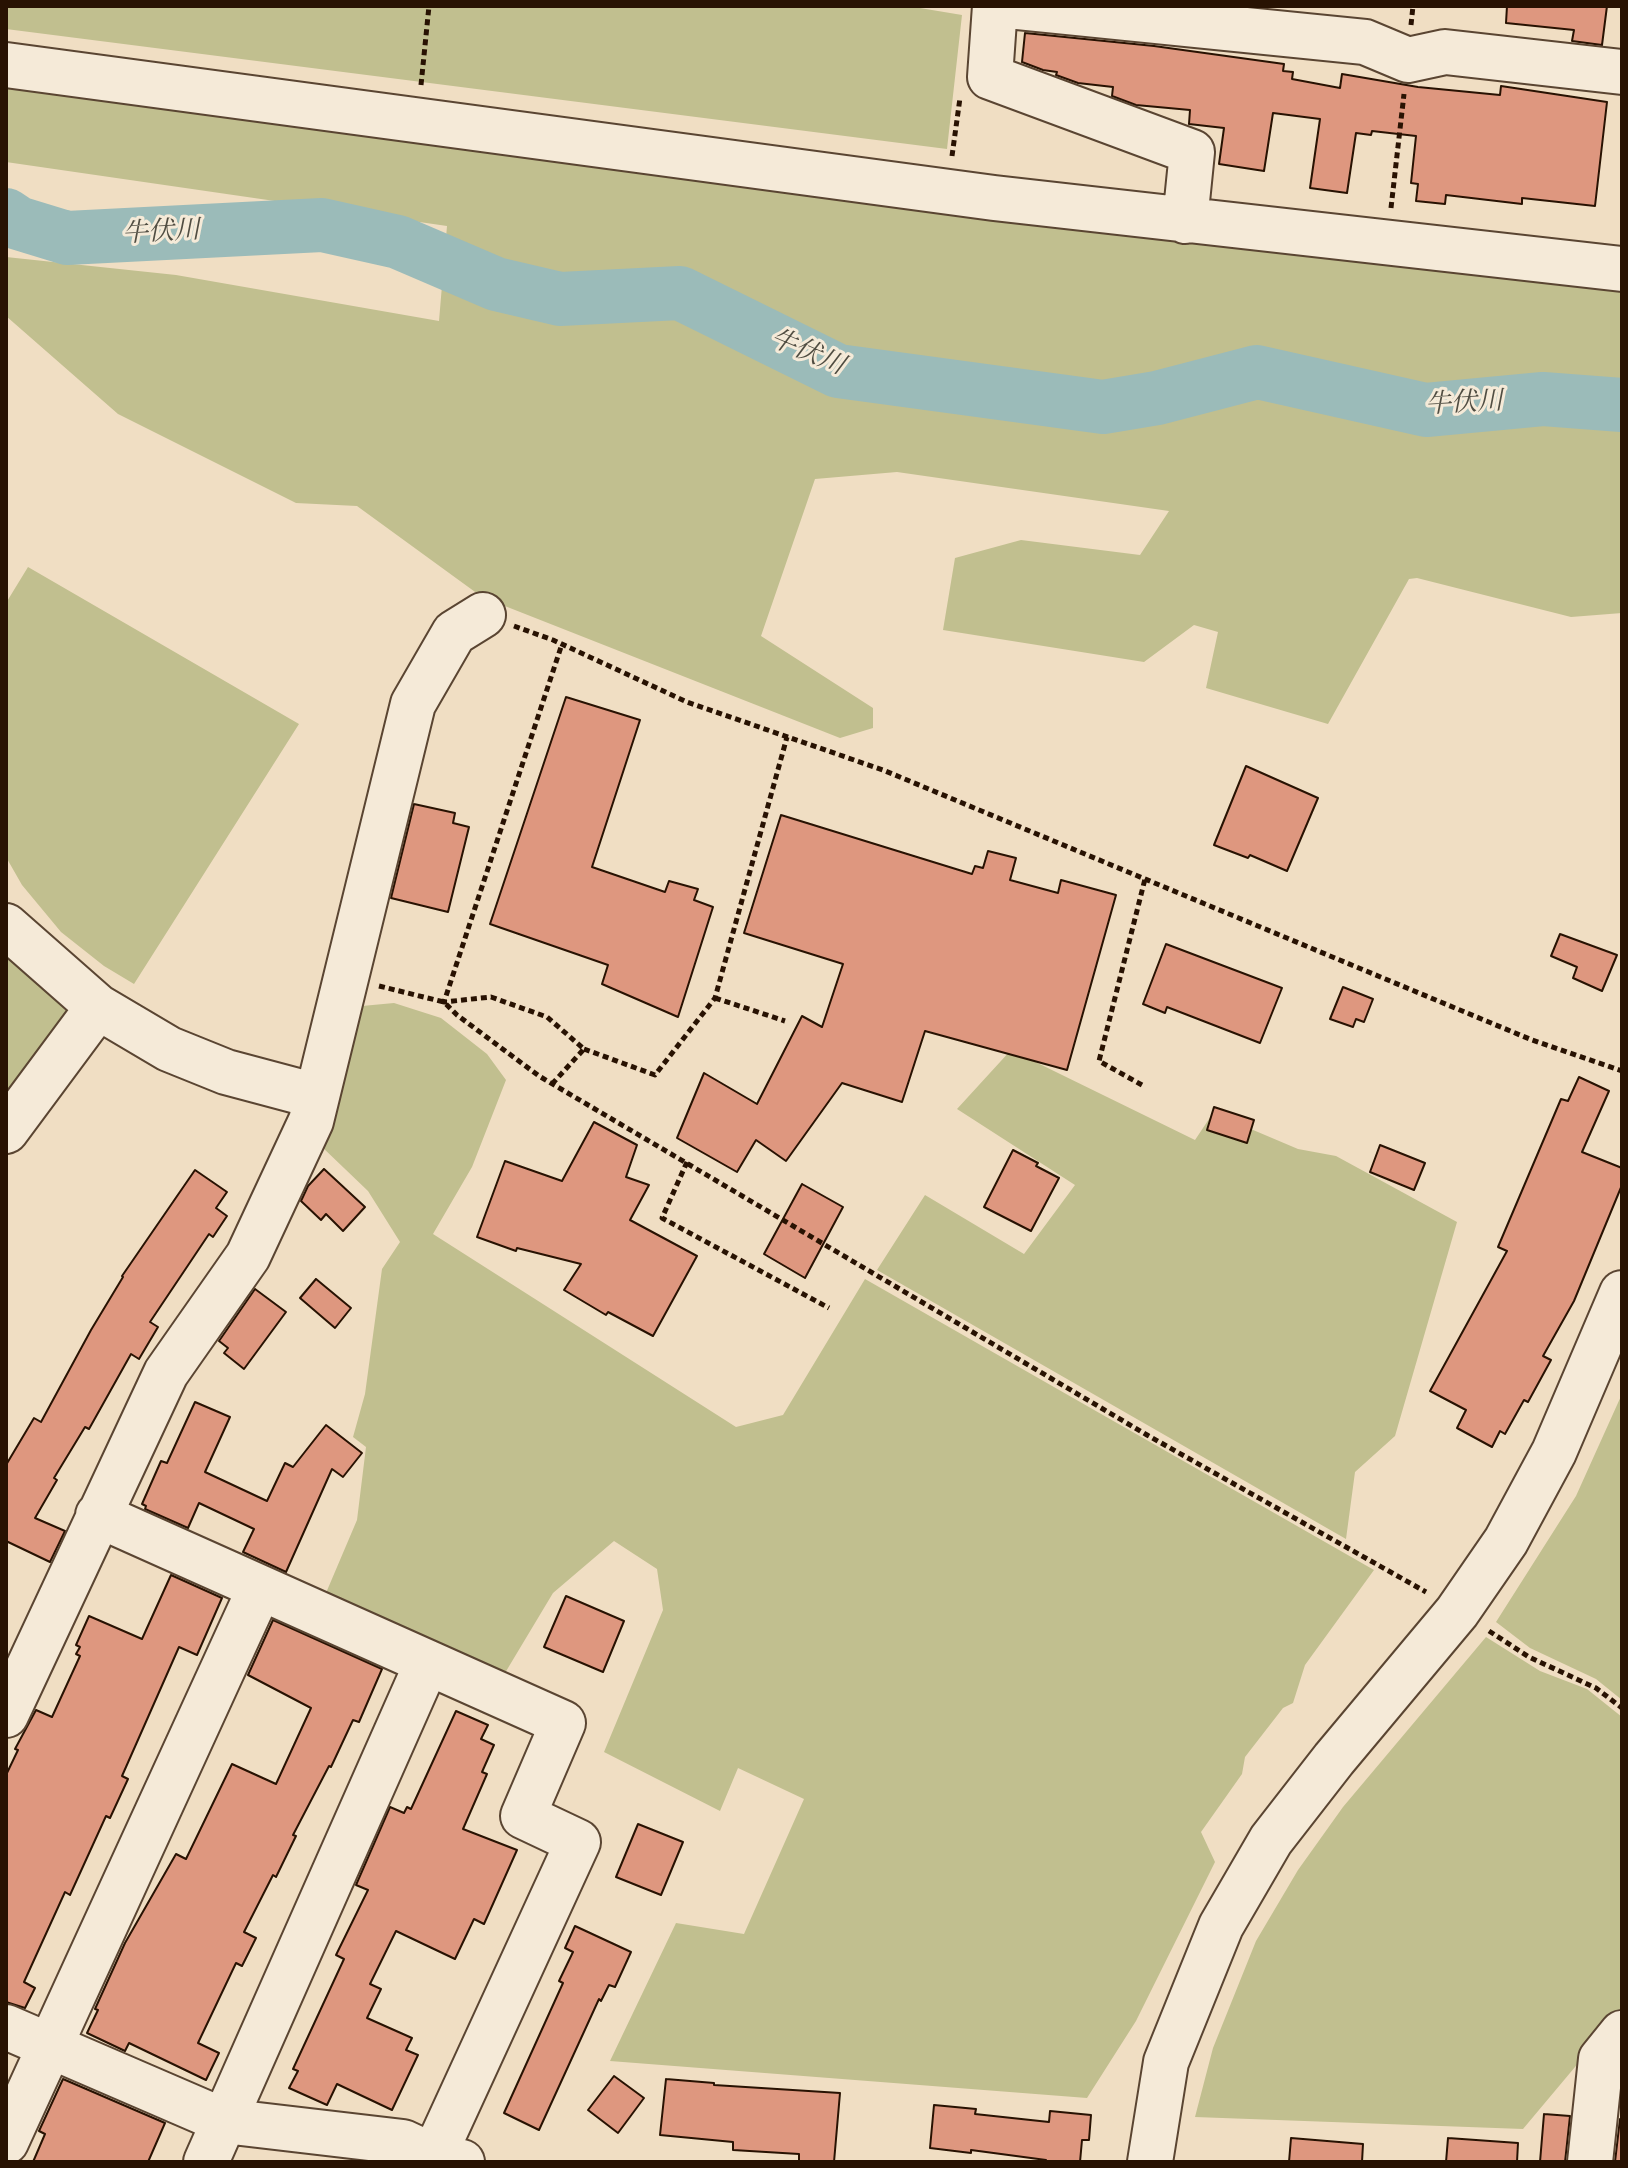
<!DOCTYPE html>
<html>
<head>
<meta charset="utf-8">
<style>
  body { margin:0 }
  #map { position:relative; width:1628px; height:2168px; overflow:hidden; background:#f0dec3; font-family:Alegreya,serif }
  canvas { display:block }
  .frame { position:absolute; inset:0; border:8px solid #281202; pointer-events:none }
</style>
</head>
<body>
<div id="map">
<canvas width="1628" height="2168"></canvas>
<div class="frame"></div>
</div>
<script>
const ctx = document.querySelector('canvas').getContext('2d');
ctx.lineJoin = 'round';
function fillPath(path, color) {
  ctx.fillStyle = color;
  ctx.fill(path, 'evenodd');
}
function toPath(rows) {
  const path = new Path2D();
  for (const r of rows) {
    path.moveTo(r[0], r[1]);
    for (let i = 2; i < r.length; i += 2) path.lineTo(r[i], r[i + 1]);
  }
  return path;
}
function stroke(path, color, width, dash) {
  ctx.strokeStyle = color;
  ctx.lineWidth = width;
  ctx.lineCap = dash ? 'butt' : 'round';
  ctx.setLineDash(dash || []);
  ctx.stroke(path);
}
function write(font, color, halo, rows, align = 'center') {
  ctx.font = font + ' Alegreya,"Noto Serif JP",serif';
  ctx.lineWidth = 6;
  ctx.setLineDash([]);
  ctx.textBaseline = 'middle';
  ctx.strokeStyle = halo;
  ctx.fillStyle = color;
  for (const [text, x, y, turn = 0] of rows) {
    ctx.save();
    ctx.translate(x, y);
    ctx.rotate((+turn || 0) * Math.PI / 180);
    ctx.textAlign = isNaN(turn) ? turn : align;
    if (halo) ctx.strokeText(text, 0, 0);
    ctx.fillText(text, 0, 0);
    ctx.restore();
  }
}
fillPath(toPath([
  [6,6,908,6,962,15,947,149,6,29],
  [6,83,1349,258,1622,291,1622,613,1571,617,1417,578,1409,579,1328,724,1206,688,1218,632,1194,625,1144,662,943,630,955,558,1021,540,1140,555,1169,511,897,472,815,479,761,636,873,708,873,728,840,738,482,597,357,506,296,503,118,414,6,316,6,257,176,275,439,321,447,226,6,162],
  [28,567,299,724,134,984,104,966,61,932,22,885,6,857,6,603],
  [6,939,77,1006,6,1101],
  [394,1003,441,1018,487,1054,506,1080,472,1167,433,1234,736,1427,783,1415,865,1279,1374,1570,1305,1665,1293,1703,1283,1708,1245,1757,1242,1774,1201,1832,1215,1862,1136,2021,1087,2098,610,2061,676,1923,744,1934,804,1799,738,1768,720,1811,604,1752,663,1610,657,1569,614,1541,553,1593,502,1678,323,1600,357,1520,366,1447,353,1437,365,1394,382,1269,400,1242,368,1191,321,1146,362,1006],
  [1011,1050,1195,1140,1213,1113,1298,1149,1336,1156,1457,1222,1395,1436,1355,1472,1346,1539,877,1270,925,1195,1024,1254,1075,1185,957,1109],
  [1622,1394,1622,1700,1596,1679,1530,1648,1496,1622,1576,1496],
  [1486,1637,1540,1671,1587,1689,1622,1717,1622,2011,1523,2129,1195,2117,1213,2048,1256,1941,1298,1870,1343,1807]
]), '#c1bf8f');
stroke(toPath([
  [6,215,18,223,67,238,322,225,398,242,496,284,560,299,680,293,838,371,1103,407,1157,398,1257,372,1426,410,1543,399,1622,405]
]), '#9bbbb9', 54);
const building = toPath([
  [1507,6,1607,6,1602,45,1572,41,1574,30,1506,23,1507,6],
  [1025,33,1154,46,1284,64,1283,71,1293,72,1292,79,1340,88,1342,74,1418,87,1500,95,1501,86,1607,102,1595,206,1522,198,1522,204,1446,195,1445,204,1416,201,1418,184,1411,183,1416,136,1372,131,1371,135,1356,133,1347,193,1310,188,1320,119,1273,113,1264,171,1219,164,1224,128,1189,124,1190,110,1136,105,1112,96,1113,87,1078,83,1056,75,1057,72,1043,70,1022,62,1025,33],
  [566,697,640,720,592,867,665,892,669,881,698,889,694,900,713,907,678,1017,602,984,608,965,490,924,566,697],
  [1246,766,1318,798,1287,871,1250,855,1248,858,1214,845,1246,766],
  [414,804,455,813,453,823,469,827,448,912,391,898,414,804],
  [781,815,972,874,975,866,983,868,988,851,1016,858,1010,880,1058,893,1061,880,1116,895,1067,1070,925,1031,902,1102,842,1083,786,1161,756,1140,737,1172,677,1138,704,1073,757,1104,802,1016,822,1027,843,964,744,933,781,815],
  [1560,934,1617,955,1602,991,1573,978,1577,967,1551,956,1560,934],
  [1166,944,1282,988,1260,1043,1167,1007,1165,1013,1143,1004,1166,944],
  [1343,987,1373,999,1364,1022,1356,1019,1353,1027,1330,1019,1343,987],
  [1579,1077,1609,1091,1582,1152,1622,1168,1622,1185,1574,1301,1543,1356,1551,1360,1528,1402,1524,1400,1505,1434,1500,1431,1492,1447,1457,1428,1466,1410,1430,1391,1507,1251,1498,1247,1561,1099,1568,1101,1579,1077],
  [1214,1107,1254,1120,1247,1143,1207,1130,1214,1107],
  [594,1122,637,1145,626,1177,649,1185,630,1220,697,1256,653,1336,608,1312,606,1315,564,1290,581,1264,517,1248,516,1251,477,1237,505,1161,562,1181,594,1122],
  [1380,1145,1425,1163,1414,1190,1370,1172,1380,1145],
  [1013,1150,1038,1163,1036,1166,1059,1178,1031,1231,984,1207,1013,1150],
  [324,1169,365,1207,343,1231,326,1214,321,1220,301,1201,308,1186,324,1169],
  [195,1170,227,1192,216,1208,227,1216,213,1237,209,1234,150,1322,158,1327,139,1359,131,1354,89,1429,85,1427,54,1478,57,1480,35,1518,65,1531,50,1562,6,1541,6,1465,34,1418,41,1422,91,1330,123,1277,122,1276,195,1170],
  [802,1184,843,1207,805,1278,764,1254,802,1184],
  [316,1279,351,1308,335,1328,300,1298,316,1279],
  [255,1289,286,1312,244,1369,224,1353,228,1348,219,1341,255,1289],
  [195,1402,230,1417,205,1472,267,1501,285,1463,293,1467,326,1425,362,1453,343,1477,332,1469,286,1572,243,1552,254,1529,199,1503,188,1528,145,1509,146,1506,142,1504,161,1461,167,1463,195,1402],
  [171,1575,222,1598,197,1655,179,1647,122,1776,128,1779,110,1818,106,1816,70,1895,65,1892,24,1982,35,1988,25,2008,6,2002,6,1775,18,1750,15,1749,36,1710,52,1717,80,1656,76,1654,80,1647,76,1645,89,1616,142,1639,171,1575],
  [566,1596,624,1621,603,1672,544,1647,566,1596],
  [273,1620,382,1669,359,1722,353,1720,331,1767,329,1766,293,1835,296,1836,276,1877,273,1875,244,1932,256,1938,242,1966,236,1963,198,2043,219,2053,206,2080,129,2043,125,2051,87,2033,98,2010,95,2009,125,1943,176,1854,186,1859,232,1764,276,1784,311,1708,248,1675,273,1620],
  [456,1711,488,1725,481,1739,494,1745,482,1772,487,1774,463,1829,517,1850,484,1924,474,1919,455,1959,396,1931,370,1984,381,1989,367,2018,412,2038,406,2050,418,2055,392,2110,337,2084,327,2105,289,2088,298,2071,293,2069,344,1959,336,1955,368,1890,356,1885,390,1807,404,1813,407,1807,411,1809,456,1711],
  [638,1824,683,1842,661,1895,616,1877,638,1824],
  [575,1926,631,1952,615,1987,609,1985,601,2001,599,1999,539,2130,504,2113,563,1983,559,1981,573,1952,565,1948,575,1926],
  [614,2076,644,2098,618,2133,588,2110,614,2076],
  [63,2079,165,2123,148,2162,33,2162,45,2134,39,2131,63,2079],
  [666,2079,714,2083,714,2085,840,2093,834,2162,799,2162,799,2154,733,2150,733,2142,660,2135,666,2079],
  [934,2105,976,2109,975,2114,1049,2122,1050,2111,1091,2115,1089,2140,1082,2140,1080,2162,1046,2162,1046,2160,971,2150,971,2153,930,2148,934,2105],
  [1544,2114,1570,2116,1565,2162,1540,2162,1544,2114],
  [1620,2119,1622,2120,1622,2162,1615,2162,1620,2119],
  [1291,2138,1363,2144,1362,2162,1289,2162,1291,2138],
  [1448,2138,1518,2143,1517,2162,1446,2162,1448,2138]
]);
fillPath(building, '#de977f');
stroke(building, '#281202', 2);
const minor = toPath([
  [995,6,990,77,1192,152,1185,221],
  [1008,6,1365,42,1408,60,1445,52,1622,72],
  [6,65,994,198,1622,269],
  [6,926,98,1007,169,1049,226,1072,316,1096],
  [6,1131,98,1007],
  [98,1515,563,1723,523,1816,578,1842,431,2162],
  [6,1715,166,1373,248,1256,311,1121,413,704,454,633,483,615],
  [6,2027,224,2121,403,2142,433,2156,462,2162],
  [6,2142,260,1588],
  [206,2162,427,1663],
  [1150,2162,1166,2062,1221,1926,1271,1840,1334,1759,1457,1612,1506,1541,1554,1452,1622,1293],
  [1590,2162,1601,2059,1622,2033]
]);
stroke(minor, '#5a4532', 48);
stroke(toPath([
  [1411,25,1413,6],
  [421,85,429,6],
  [952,156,960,98],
  [1391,208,1404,94],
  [514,626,553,640,687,702,883,770,1532,1040,1622,1071],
  [379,986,444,1002,457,1015,539,1076,1147,1435,1426,1592],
  [715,998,785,1021],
  [584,1049,655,1075,715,998,787,737],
  [552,1084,584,1049,547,1017,491,997,444,1002,562,644],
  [1142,1085,1099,1061,1145,879],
  [687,1162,662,1218,829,1308],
  [1489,1631,1529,1657,1596,1688,1622,1708]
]), '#281202', 5, [6, 4]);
stroke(minor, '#f5ead8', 44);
write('italic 26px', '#504d42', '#f5ead8', [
  ["牛伏川",161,233,-3],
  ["牛伏川",807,353,23],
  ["牛伏川",1464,404,-3]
]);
</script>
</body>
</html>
